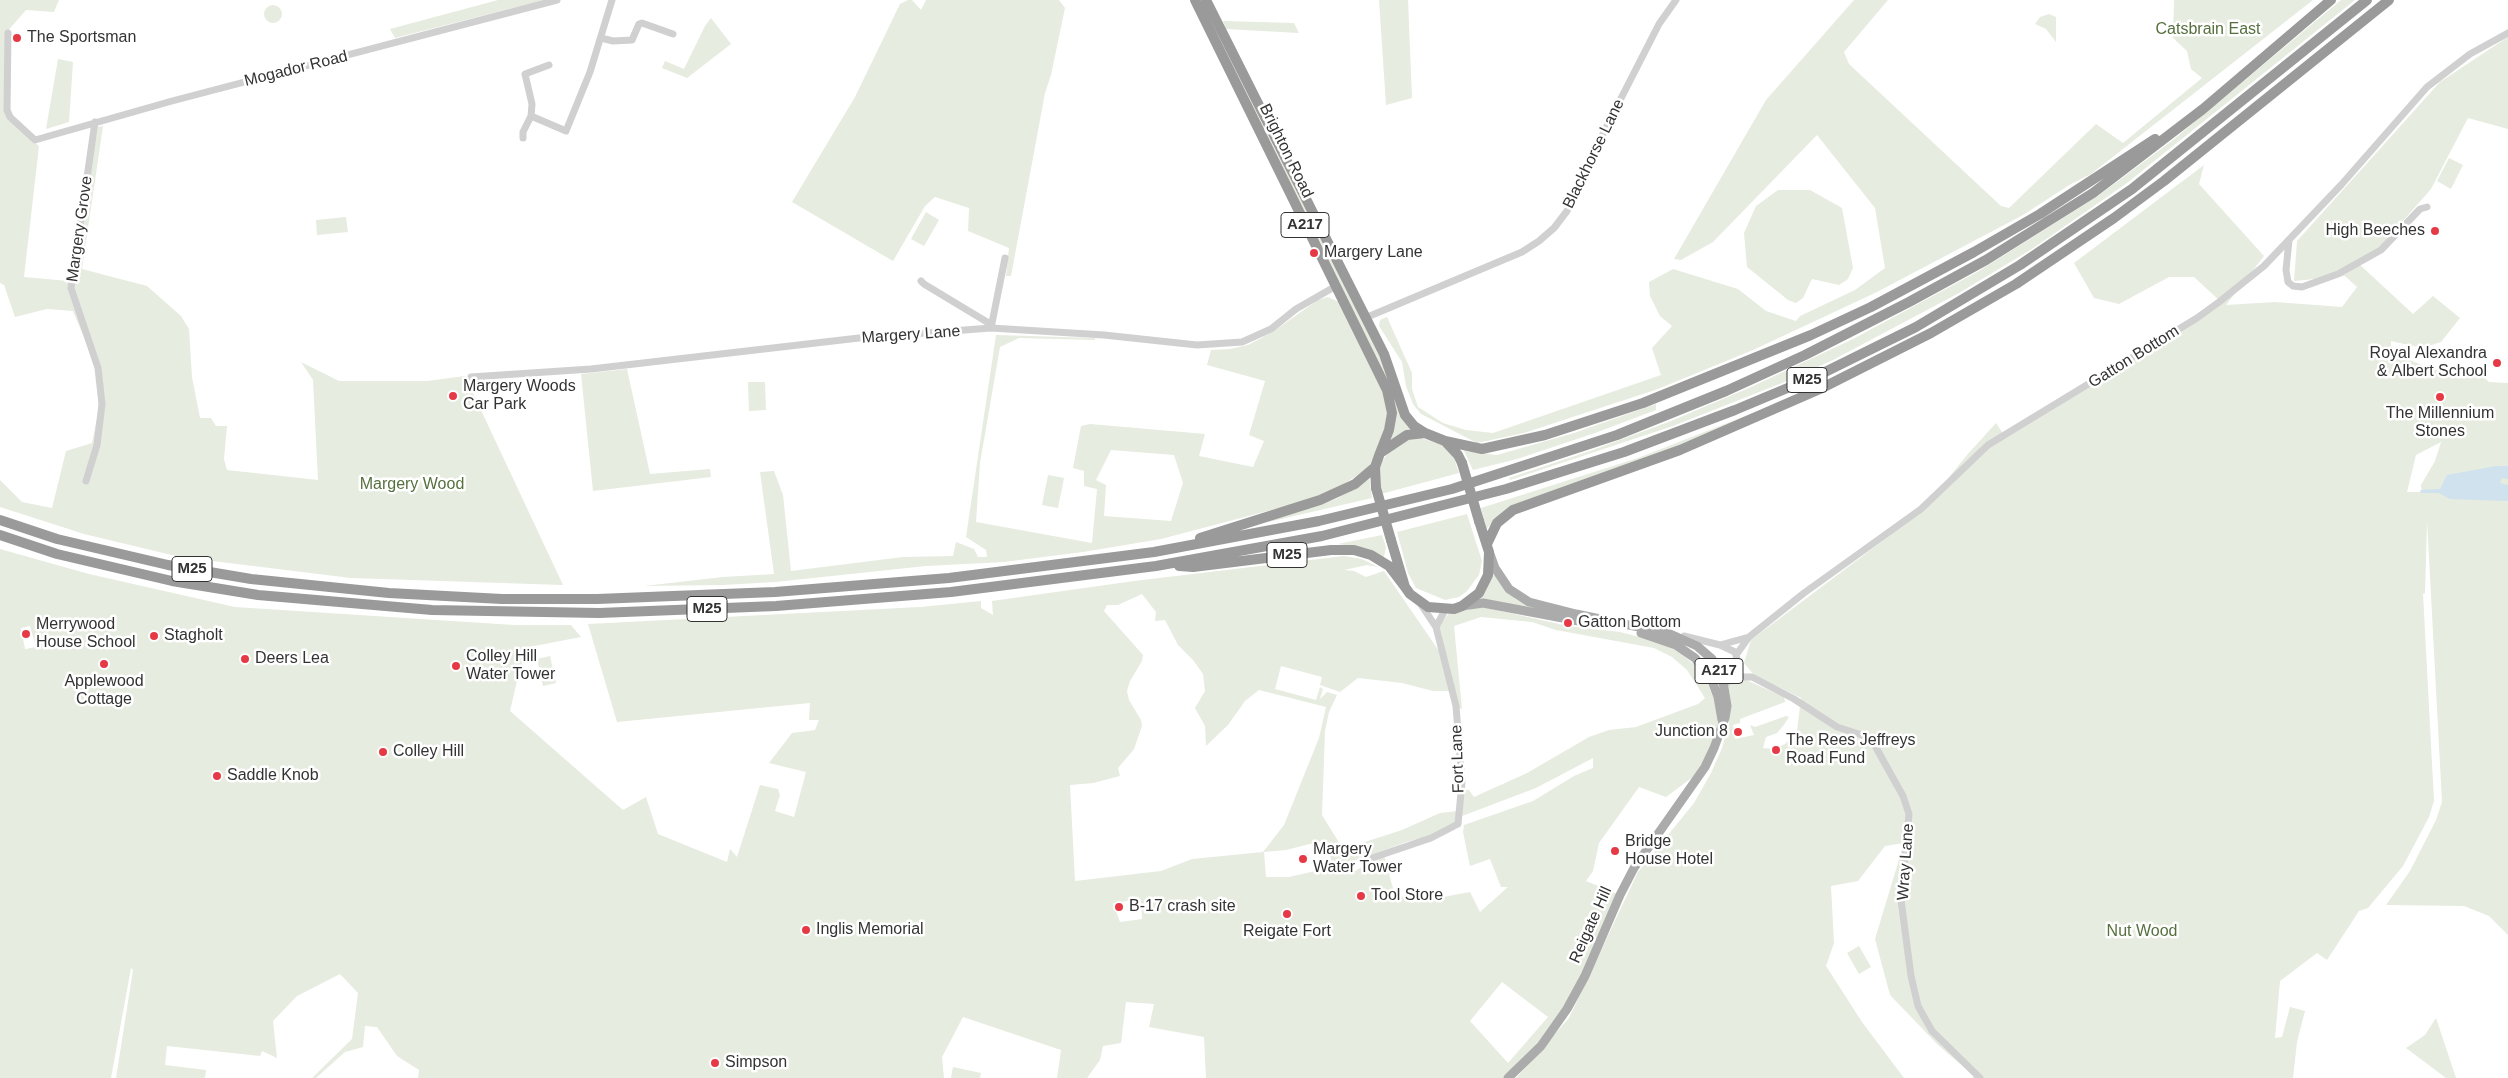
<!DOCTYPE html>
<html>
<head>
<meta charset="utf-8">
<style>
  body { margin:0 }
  canvas { display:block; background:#fff }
</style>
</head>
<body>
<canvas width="2508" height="1078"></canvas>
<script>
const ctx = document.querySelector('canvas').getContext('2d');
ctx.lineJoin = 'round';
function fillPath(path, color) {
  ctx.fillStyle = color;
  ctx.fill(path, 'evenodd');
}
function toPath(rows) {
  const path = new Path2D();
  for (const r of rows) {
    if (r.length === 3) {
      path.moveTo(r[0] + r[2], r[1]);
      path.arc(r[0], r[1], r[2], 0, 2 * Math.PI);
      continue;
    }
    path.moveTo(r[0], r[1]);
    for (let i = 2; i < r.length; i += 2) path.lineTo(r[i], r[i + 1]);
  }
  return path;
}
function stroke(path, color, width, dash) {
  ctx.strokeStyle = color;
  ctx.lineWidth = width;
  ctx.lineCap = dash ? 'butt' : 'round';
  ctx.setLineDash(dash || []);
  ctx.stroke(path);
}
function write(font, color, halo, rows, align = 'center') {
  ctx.font = font + ' Helvetica,sans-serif';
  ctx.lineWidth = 5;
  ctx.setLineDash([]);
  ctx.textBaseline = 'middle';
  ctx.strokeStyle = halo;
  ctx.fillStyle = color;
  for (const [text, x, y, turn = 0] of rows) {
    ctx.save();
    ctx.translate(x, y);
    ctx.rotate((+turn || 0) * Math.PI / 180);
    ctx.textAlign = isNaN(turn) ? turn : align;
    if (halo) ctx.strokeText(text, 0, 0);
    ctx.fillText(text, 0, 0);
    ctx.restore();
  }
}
fillPath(toPath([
  [0,0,59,0,54,12,26,10,5,34,6,117,39,146,24,277,68,281,74,267,98,127,103,126,82,269,147,286,181,316,189,329,192,377,200,418,211,418,216,426,227,426,224,459,227,470,318,480,313,380,301,362,339,381,427,381,465,376,563,585,351,578,180,557,84,534,0,507,0,480,22,502,52,508,66,451,92,443,99,408,95,364,73,311,47,309,15,317,4,285,0,283],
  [498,0,544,0,395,38,390,29],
  [908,0,912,0,921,10,926,0,1059,0,1065,8,1051,75,1045,93,1011,276,1006,276,1009,248,968,231,969,208,935,197,925,206,893,261,792,202,855,97,900,4],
  [1198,0,1202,0,1341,274,1416,431,1389,440,1395,412],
  [1379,0,1408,0,1412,98,1386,105],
  [1854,0,1888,0,1844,52,1849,64,2001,206,2009,208,2096,124,2123,143,2202,78,2191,69,2187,51,2173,38,2174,0,2313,0,2091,174,2071,184,2023,215,1877,292,1753,350,1658,389,1524,433,1477,443,1421,414,1413,404,1406,386,1402,362,1379,326,1380,320,1387,317,1412,373,1412,389,1418,407,1443,423,1466,430,1493,433,1661,375,1652,348,1672,326,1660,316,1650,296,1649,282,1673,269,1738,289,1766,311,1796,321,1800,316,1855,290,1885,268,1875,208,1817,135,1713,242,1681,260,1674,259,1766,100],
  [2341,0,2355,0,2127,183,2032,249,1959,293,1833,360,1782,383,1673,426,1510,480,1509,478,1590,451,1671,421,1751,387,1853,339,1979,271,2098,196,2173,140],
  [273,14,9],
  [2049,14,2056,17,2056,42,2046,29,2035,24,2040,17],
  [711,18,731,44,687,78,662,68,665,61,684,69,705,26],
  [1223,21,1294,23,1299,33,1226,29],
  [2508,37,2508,129,2468,118,2431,189,2380,247,2357,262,2413,314,2433,296,2460,318,2441,342,2422,348,2391,341,2391,353,2444,373,2475,368,2489,382,2508,383,2508,935,2489,916,2464,906,2386,905,2410,871,2436,820,2442,802,2427,520,2425,593,2423,594,2434,801,2429,817,2403,866,2368,908,2359,911,2327,960,2317,953,2280,981,2275,1038,2282,1037,2290,1007,2305,1011,2297,1042,2293,1078,1972,1078,1974,1076,1938,1045,1890,995,1875,939,1904,843,1885,846,1858,881,1831,886,1834,943,1826,966,1862,1022,1904,1078,1516,1078,1569,1018,1638,872,1694,803,1711,773,1722,748,1729,723,1728,685,1744,679,1784,697,1785,702,1740,719,1740,723,1733,725,1735,739,1754,735,1750,725,1755,727,1786,716,1789,717,1783,726,1777,733,1766,737,1763,748,1774,749,1785,744,1797,731,1801,698,1754,675,1744,663,1751,640,1921,512,1967,455,1996,423,2006,438,2177,334,2221,302,2194,277,2169,277,2119,304,2094,298,2074,263,2204,165,2199,184,2264,256,2226,305,2275,302,2342,307,2357,287,2345,276,2294,281,2297,241,2440,82],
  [2441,442,2435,461,2421,485,2422,492,2407,492,2416,455],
  [58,59,73,62,69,122,46,129],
  [2449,158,2463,165,2451,189,2437,181],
  [1778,190,1810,190,1842,208,1853,268,1848,279,1839,285,1812,279,1803,298,1796,303,1788,300,1747,267,1744,233,1756,206],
  [926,212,939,220,924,246,911,239],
  [346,217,348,232,317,235,316,220],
  [1328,297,1341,303,1384,392,1388,417,1378,449,1369,466,1358,475,1334,490,1294,504,1161,539,1083,552,1004,562,926,566,775,582,723,585,644,586,723,577,774,574,760,472,774,471,783,495,791,571,903,557,953,556,956,542,974,549,978,557,987,557,986,550,966,537,996,335,1095,338,1095,340,1019,338,1000,347,980,463,976,522,1092,543,1097,489,1084,486,1084,471,1073,468,1081,426,1090,424,1205,434,1199,456,1253,467,1264,441,1249,435,1265,381,1207,365,1211,350,1230,349,1248,345,1271,333,1318,300],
  [1111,450,1174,455,1183,483,1171,521,1104,516,1106,485,1096,480],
  [627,369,650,474,710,469,711,477,593,491,581,374],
  [748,382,765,382,766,410,749,411],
  [1796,396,1692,441,1507,509,1486,529,1481,508,1638,458],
  [1656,404,1656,410,1595,433,1517,459,1473,470,1464,451,1497,455,1574,433],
  [1418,437,1443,445,1454,458,1459,473,1381,494,1378,482,1380,464,1391,449,1405,439],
  [1048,475,1064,478,1058,508,1042,505],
  [1369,477,1372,498,1264,523,1336,499,1360,486],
  [1467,514,1482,561,1479,575,1467,591,1459,597,1445,600,1416,588,1408,573,1397,532],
  [1382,535,1386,547,1384,557,1364,548,1338,544],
  [0,549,89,574,235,607,514,625,571,625,581,637,529,647,520,668,510,711,623,810,646,797,658,834,727,862,730,849,737,857,760,785,778,789,780,795,775,811,794,817,806,772,769,763,792,733,815,730,819,720,809,720,810,703,617,722,588,624,920,607,981,601,981,608,993,615,992,601,1134,581,1344,556,1362,559,1378,567,1367,565,1344,570,1354,571,1366,577,1384,571,1439,651,1450,691,1433,691,1402,683,1358,678,1340,692,1320,685,1322,677,1281,666,1275,689,1316,700,1320,687,1323,689,1320,699,1327,692,1337,695,1329,712,1325,731,1322,815,1343,849,1402,830,1440,813,1458,811,1457,822,1435,835,1406,842,1349,863,1352,866,1353,872,1384,855,1395,896,1406,897,1411,903,1470,892,1480,912,1508,887,1501,887,1490,859,1470,866,1463,832,1464,825,1533,801,1574,776,1593,768,1593,758,1536,788,1462,816,1464,790,1469,790,1474,797,1527,773,1589,737,1609,730,1636,727,1698,704,1705,698,1687,670,1672,657,1654,648,1556,630,1532,622,1481,617,1454,626,1462,709,1457,707,1438,627,1449,613,1483,607,1568,626,1620,632,1663,643,1680,652,1704,674,1721,717,1714,748,1693,777,1666,797,1639,787,1599,843,1593,871,1586,881,1620,895,1601,940,1556,1025,1508,1078,1206,1078,1204,1037,1149,1027,1154,1004,1126,1002,1121,1043,1103,1046,1100,1060,1087,1078,1057,1078,1061,1050,963,1017,942,1057,944,1078,418,1078,419,1070,397,1056,377,1027,365,1026,363,1047,345,1052,316,1078,312,1078,352,1039,358,993,340,974,297,996,273,1021,277,1058,262,1051,260,1056,167,1046,165,1065,206,1070,205,1078,116,1078,133,970,131,968,111,1078,0,1078],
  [1142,594,1156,612,1155,621,1165,620,1178,645,1193,660,1203,674,1205,691,1195,708,1205,726,1206,746,1228,725,1245,701,1259,690,1326,707,1319,738,1284,825,1263,852,1192,859,1161,871,1075,881,1070,785,1093,783,1120,776,1118,768,1134,749,1142,726,1141,720,1129,700,1127,691,1130,681,1142,661,1143,655,1104,611,1107,605,1118,605],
  [30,626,36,647,25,649,21,628],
  [1326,840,1333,867,1289,877,1266,877,1264,852,1286,850],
  [1141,899,1142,919,1120,922,1113,903],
  [1502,982,1548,1017,1508,1063,1470,1021],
  [1492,572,1517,600,1534,607,1534,609,1481,600,1480,598,1486,590],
  [550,656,556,683,543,686,537,659],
  [1859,946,1871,967,1859,974,1847,953],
  [2436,1018,2456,1078,2446,1078,2406,1048,2425,1035],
  [953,1067,981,1073,980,1078,951,1078]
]), '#e6ecdf');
fillPath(toPath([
  [2496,466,2508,466,2508,479,2502,478,2500,483,2508,485,2508,501,2450,499,2439,493,2421,493,2420,490,2440,489,2447,475]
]), '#cfe2ee');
stroke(toPath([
  [8,33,7,110,10,117,35,140,172,101,557,0],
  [601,38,613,41,632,40,639,24,642,23,673,34],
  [549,65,525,74,532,104,531,116,566,131,590,72,612,0],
  [523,138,523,132,531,116],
  [2289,240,2286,270,2288,282,2293,286,2302,287,2338,274,2381,250,2420,209,2427,207],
  [921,281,924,284,987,322,991,328],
  [1365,318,1522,252,1539,241,1554,228,1567,211,1588,163,1659,24,1676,0],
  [991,328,1005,258],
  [471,377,591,369,859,338,991,328,1104,335,1197,345,1242,342,1271,329,1296,309,1336,286],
  [86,481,97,445,102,404,98,368,71,288,95,122],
  [1436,627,1445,610],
  [1684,636,1720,645,1749,637],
  [1736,655,1749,637,1804,593,1921,509,1988,445,2197,318,2219,302,2264,266,2341,185,2427,87,2470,54,2508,33],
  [1732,677,1752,677,1794,699,1837,727,1868,737,1874,744,1903,796,1909,814,1901,900,1911,976,1918,1006,1932,1031,1980,1078],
  [1712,681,1727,683,1736,671,1738,662,1735,652,1720,645],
  [1366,860,1431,838,1458,824,1462,782,1456,706,1436,627,1420,603]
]), '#d0d0d0', 7);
stroke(toPath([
  [1490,554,1495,568,1509,589,1529,602,1576,614,1668,633,1697,646,1712,659,1722,676,1727,706,1725,718,1714,748,1705,767,1634,868,1620,895,1585,976,1567,1009,1541,1046,1508,1078],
  [1462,606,1483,603,1584,622],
  [1641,633,1676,645,1695,658,1712,681,1718,697,1722,720]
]), '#ababab', 9);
stroke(toPath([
  [1195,0,1387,390,1392,413,1389,430,1380,453],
  [1206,0,1384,354,1405,415,1414,426,1425,433],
  [1445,441,1482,449,1545,435,1643,403,1811,335,1871,307,1974,252,2040,214,2155,139],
  [1376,488,1375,467,1380,453,1407,435,1425,433,1445,441,1458,455,1462,463],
  [0,520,57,539,168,565,251,579,389,593,502,599,597,599,775,592,949,578,1154,552,1319,521,1452,489,1617,435,1726,391,1805,355,1909,302,1986,260,2093,193,2203,109,2331,0],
  [0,535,57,554,172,581,258,595,432,610,599,613,776,606,951,592,1156,566,1322,536,1506,489,1624,452,1735,410,1821,374,1916,327,2020,265,2132,189,2367,0],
  [1200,538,1320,500,1355,484,1375,467],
  [1391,540,1405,587,1410,594,1428,607,1454,609,1462,606,1479,593,1488,575,1489,552,1479,521],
  [1487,544,1497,523,1513,510,1680,450,1820,389,1931,333,2016,284,2114,218,2164,181,2389,0],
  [1179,566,1193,567,1331,550,1354,550,1371,555,1389,566,1405,587]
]), '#9a9a9a', 10);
stroke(toPath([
  [1462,463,1479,521],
  [1376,488,1391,540]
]), '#9a9a9a', 10);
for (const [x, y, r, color] of [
  [17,38,5,"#e63946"],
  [2435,231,5,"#e63946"],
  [1314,253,5,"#e63946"],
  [2497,363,5,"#e63946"],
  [453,396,5,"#e63946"],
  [2440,397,5,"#e63946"],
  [1568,623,5,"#e63946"],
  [26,634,5,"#e63946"],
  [154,636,5,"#e63946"],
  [245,659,5,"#e63946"],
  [104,664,5,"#e63946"],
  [456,666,5,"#e63946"],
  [1738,732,5,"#e63946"],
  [1776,750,5,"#e63946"],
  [383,752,5,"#e63946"],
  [217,776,5,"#e63946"],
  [1615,851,5,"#e63946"],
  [1303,859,5,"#e63946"],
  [1361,896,5,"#e63946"],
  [1119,907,5,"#e63946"],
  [1287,914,5,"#e63946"],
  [806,930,5,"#e63946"],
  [715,1063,5,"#e63946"]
]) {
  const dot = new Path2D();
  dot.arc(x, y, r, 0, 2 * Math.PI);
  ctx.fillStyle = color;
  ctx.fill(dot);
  stroke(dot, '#fff', 2);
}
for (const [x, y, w] of [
  [1305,225,48],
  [1807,380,40],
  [1287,555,40],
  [192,569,40],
  [707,609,40],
  [1719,671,48]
]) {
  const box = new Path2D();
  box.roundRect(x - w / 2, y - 12.5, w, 25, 4);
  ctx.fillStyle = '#fff';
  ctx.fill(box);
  stroke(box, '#333', 1);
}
write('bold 15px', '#333', null, [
  ["A217",1305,225],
  ["M25",1807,380],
  ["M25",1287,555],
  ["M25",192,569],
  ["M25",707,609],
  ["A217",1719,671]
]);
write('16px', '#56703f', '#fff', [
  ["Catsbrain East",2208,30],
  ["Margery Wood",412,485],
  ["Nut Wood",2142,932]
]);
write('16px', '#333', '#fff', [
  ["The Sportsman",27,38],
  ["High Beeches",2425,231,"right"],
  ["Margery Lane",1324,253],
  ["Royal Alexandra",2487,354,"right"],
  ["& Albert School",2487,372,"right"],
  ["Margery Woods",463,387],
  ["Car Park",463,405],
  ["The Millennium",2440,414,"center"],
  ["Stones",2440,432,"center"],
  ["Gatton Bottom",1578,623],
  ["Merrywood",36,625],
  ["House School",36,643],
  ["Stagholt",164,636],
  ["Colley Hill",466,657],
  ["Water Tower",466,675],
  ["Deers Lea",255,659],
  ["Applewood",104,682,"center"],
  ["Cottage",104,700,"center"],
  ["Junction 8",1728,732,"right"],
  ["The Rees Jeffreys",1786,741],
  ["Road Fund",1786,759],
  ["Colley Hill",393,752],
  ["Saddle Knob",227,776],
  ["Bridge",1625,842],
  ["House Hotel",1625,860],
  ["Margery",1313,850],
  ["Water Tower",1313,868],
  ["Tool Store",1371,896],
  ["B-17 crash site",1129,907],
  ["Inglis Memorial",816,930],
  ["Reigate Fort",1287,932,"center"],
  ["Simpson",725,1063]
], 'left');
write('16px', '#333', '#fff', [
  ["Mogador Road",296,69,-14],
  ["Brighton Road",1286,151,64],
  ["Blackhorse Lane",1594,154,-64],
  ["Margery Grove",80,229,-82],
  ["Margery Lane",911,335,-4],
  ["Gatton Bottom",2134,357,-32],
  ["Fort Lane",1458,759,-92],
  ["Wray Lane",1906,862,-86],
  ["Reigate Hill",1591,925,-66]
]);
</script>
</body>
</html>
